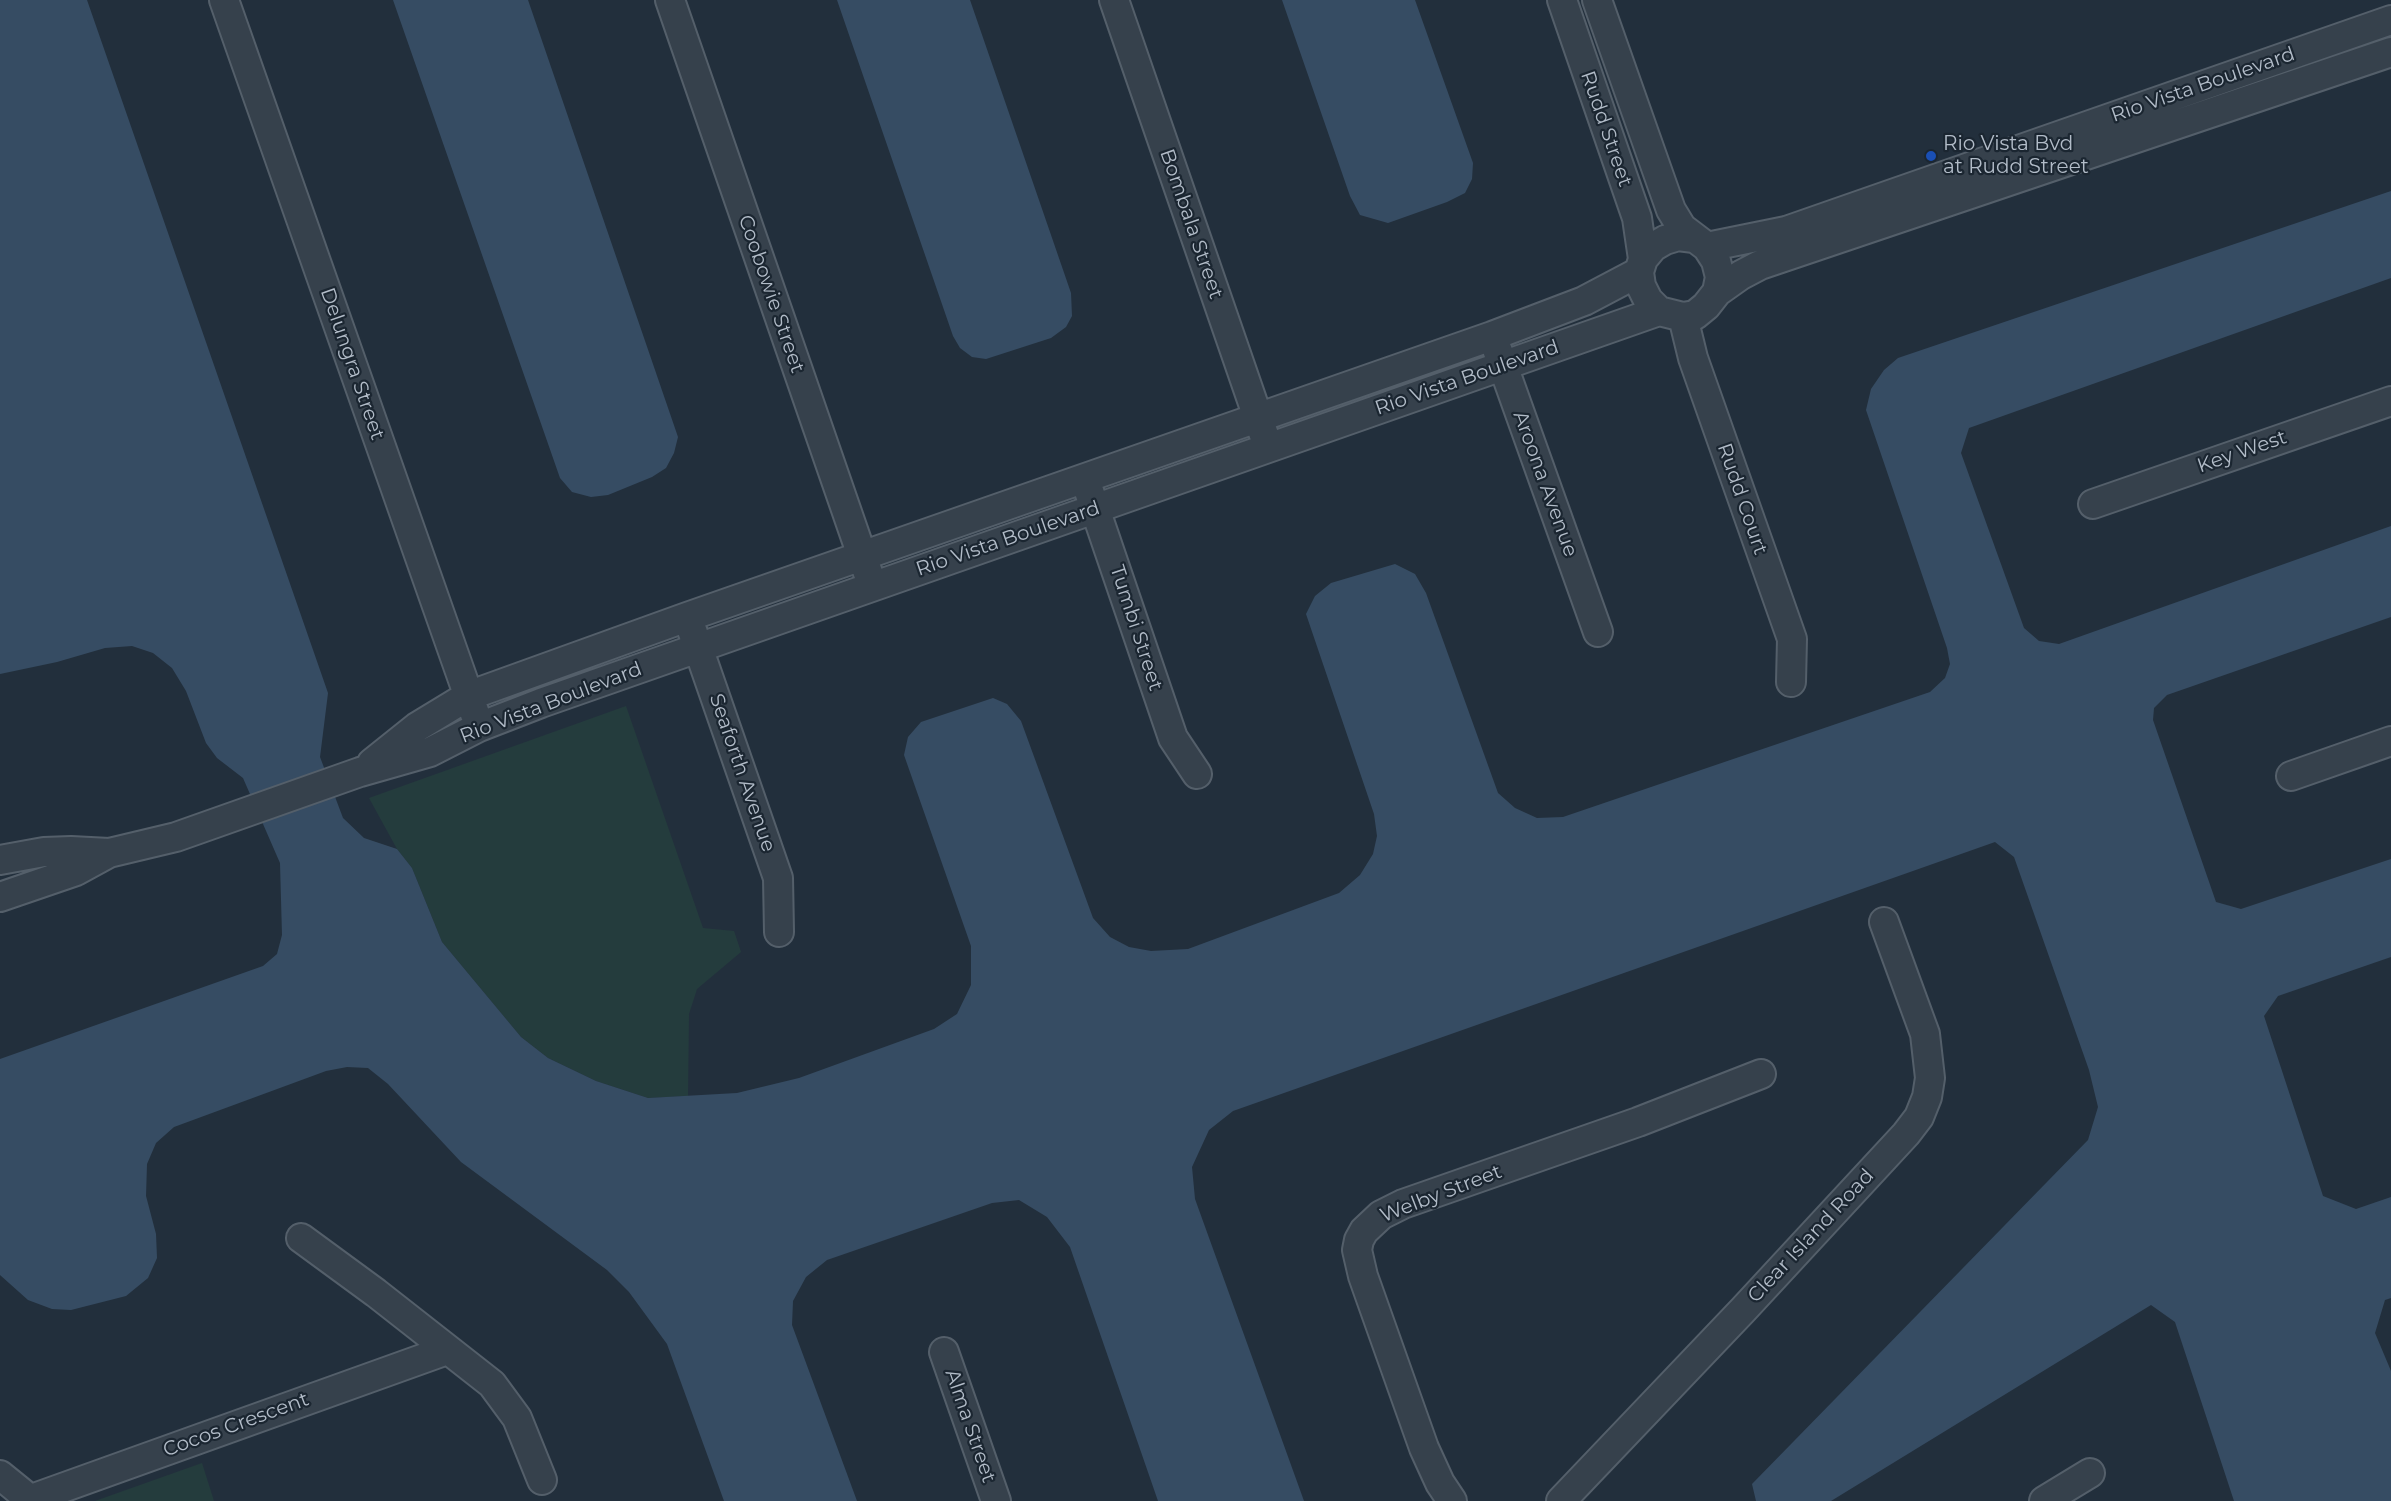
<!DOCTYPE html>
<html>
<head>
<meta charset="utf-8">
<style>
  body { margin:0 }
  canvas { display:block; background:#222f3c }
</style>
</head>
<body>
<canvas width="2391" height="1501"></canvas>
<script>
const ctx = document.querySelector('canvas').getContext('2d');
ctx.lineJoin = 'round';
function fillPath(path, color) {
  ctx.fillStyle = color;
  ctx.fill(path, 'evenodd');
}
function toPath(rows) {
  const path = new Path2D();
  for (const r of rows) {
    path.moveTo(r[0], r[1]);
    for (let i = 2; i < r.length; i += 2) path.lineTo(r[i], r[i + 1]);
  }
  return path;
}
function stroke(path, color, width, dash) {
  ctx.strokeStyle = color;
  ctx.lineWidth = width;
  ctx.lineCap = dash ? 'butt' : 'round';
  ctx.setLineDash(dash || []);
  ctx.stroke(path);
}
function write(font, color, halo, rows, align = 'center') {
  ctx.font = font + ' Montserrat,sans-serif';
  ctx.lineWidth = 4.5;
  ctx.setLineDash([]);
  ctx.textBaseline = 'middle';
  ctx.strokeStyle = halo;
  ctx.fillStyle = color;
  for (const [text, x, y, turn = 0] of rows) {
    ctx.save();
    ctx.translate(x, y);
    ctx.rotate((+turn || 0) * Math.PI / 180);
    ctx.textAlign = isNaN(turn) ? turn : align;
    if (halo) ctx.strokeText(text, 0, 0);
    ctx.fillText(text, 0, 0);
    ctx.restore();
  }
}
fillPath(toPath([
  [626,706,703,928,734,931,741,952,697,989,689,1014,688,1096,648,1098,596,1081,548,1058,521,1037,442,942,412,868,397,849,369,798],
  [202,1463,214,1501,95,1501]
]), '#243c3d');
fillPath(toPath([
  [0,0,87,0,328,693,320,757,343,818,364,838,397,849,412,868,442,942,521,1037,548,1058,596,1081,648,1098,737,1093,799,1078,934,1029,957,1014,971,985,971,946,904,755,908,737,921,722,993,698,1007,704,1021,721,1093,918,1110,937,1129,947,1151,951,1188,949,1339,893,1360,875,1373,854,1377,836,1374,814,1306,614,1315,596,1331,583,1395,564,1415,574,1426,593,1498,793,1515,808,1537,818,1563,817,1930,692,1945,678,1950,664,1947,648,1866,410,1871,389,1884,370,1898,358,2391,191,2391,278,1969,428,1961,453,2024,628,2039,641,2059,644,2391,526,2391,617,2167,695,2154,708,2153,720,2216,902,2241,909,2391,859,2391,957,2278,996,2264,1016,2323,1196,2356,1209,2391,1197,2391,1298,2385,1300,2375,1333,2391,1371,2391,1501,2234,1501,2175,1322,2151,1305,1831,1501,1756,1501,1752,1484,2088,1140,2098,1107,2089,1070,2014,857,1995,842,1233,1111,1209,1130,1192,1167,1195,1199,1304,1501,1158,1501,1070,1247,1047,1217,1019,1200,992,1203,827,1260,806,1277,793,1301,792,1325,857,1501,724,1501,667,1344,629,1292,607,1270,461,1162,388,1084,368,1068,347,1067,326,1071,174,1127,156,1143,147,1164,146,1196,156,1234,157,1258,148,1278,126,1296,71,1310,52,1309,28,1300,0,1275,0,1059,263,966,277,954,282,935,280,863,243,778,217,758,206,743,186,691,172,668,153,653,132,646,105,648,57,662,0,674],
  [393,0,528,0,678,437,674,453,666,468,652,477,608,495,591,497,572,492,560,478],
  [837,0,970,0,1071,293,1072,316,1066,327,1051,338,986,359,972,357,960,348,953,336],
  [1282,0,1415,0,1473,163,1472,179,1465,193,1447,202,1388,223,1360,215,1350,196]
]), '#364c63');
const minor = toPath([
  [224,0,475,714],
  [670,0,868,573],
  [1114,0,1264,435],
  [1562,0,1637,218,1643,259],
  [1597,0,1671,210,1682,228,1707,247,1716,261,1720,277,1717,292,1706,306,1695,315,1683,317,1659,311,1648,300,1641,286,1639,272,1643,259,1653,247,1665,240,1678,236,1694,238],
  [1707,247,1786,231,2391,20],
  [1717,292,1741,275,1760,265,2391,52],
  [1683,317,1693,358,1792,639,1791,682],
  [1497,349,1598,632],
  [1089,491,1173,738,1197,774],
  [2093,504,2391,401],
  [692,630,778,878,779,932],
  [372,763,417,727,468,696,687,617,1492,336,1584,301,1639,272],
  [2291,776,2391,741],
  [0,860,44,852,71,851,109,853],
  [0,897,76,871,109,853,176,837,360,772,430,752,479,727,541,703,1659,311],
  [301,1238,376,1293,492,1384,517,1418,542,1480],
  [944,1352,996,1501],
  [0,1475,32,1501],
  [26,1501,447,1350],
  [1452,1501,1440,1483,1424,1448,1363,1276,1357,1250,1359,1240,1364,1231,1381,1215,1403,1204,1638,1122,1761,1074],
  [1561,1501,1743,1310,1906,1134,1919,1117,1927,1097,1930,1078,1925,1034,1884,922],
  [2044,1501,2090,1473]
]);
stroke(minor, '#545f6a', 32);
stroke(minor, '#36414c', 28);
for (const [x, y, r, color] of [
  [1931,156,6,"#1a4fb4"]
]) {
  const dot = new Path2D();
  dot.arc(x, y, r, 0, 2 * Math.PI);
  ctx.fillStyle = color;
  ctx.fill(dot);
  stroke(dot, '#1b2631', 2);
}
write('20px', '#b2bcc8', '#1b2631', [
  ["Rio Vista Boulevard",2203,85,-19],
  ["Rudd Street",1606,129,71],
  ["Bombala Street",1191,224,71],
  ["Coobowie Street",771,294,71],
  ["Delungra Street",352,364,71],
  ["Rio Vista Boulevard",1467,378,-19],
  ["Key West",2242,452,-19],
  ["Aroona Avenue",1545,484,70],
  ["Rudd Court",1742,499,71],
  ["Rio Vista Boulevard",1008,539,-19],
  ["Tumbi Street",1136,628,72],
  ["Rio Vista Boulevard",551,703,-21],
  ["Seaforth Avenue",742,773,71],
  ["Welby Street",1441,1194,-21],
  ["Clear Island Road",1811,1236,-47],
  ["Cocos Crescent",236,1425,-20],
  ["Alma Street",970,1426,71]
]);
write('20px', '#b2bcc8', '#1b2631', [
  ["Rio Vista Bvd",1943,144],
  ["at Rudd Street",1943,167]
], 'left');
</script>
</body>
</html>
